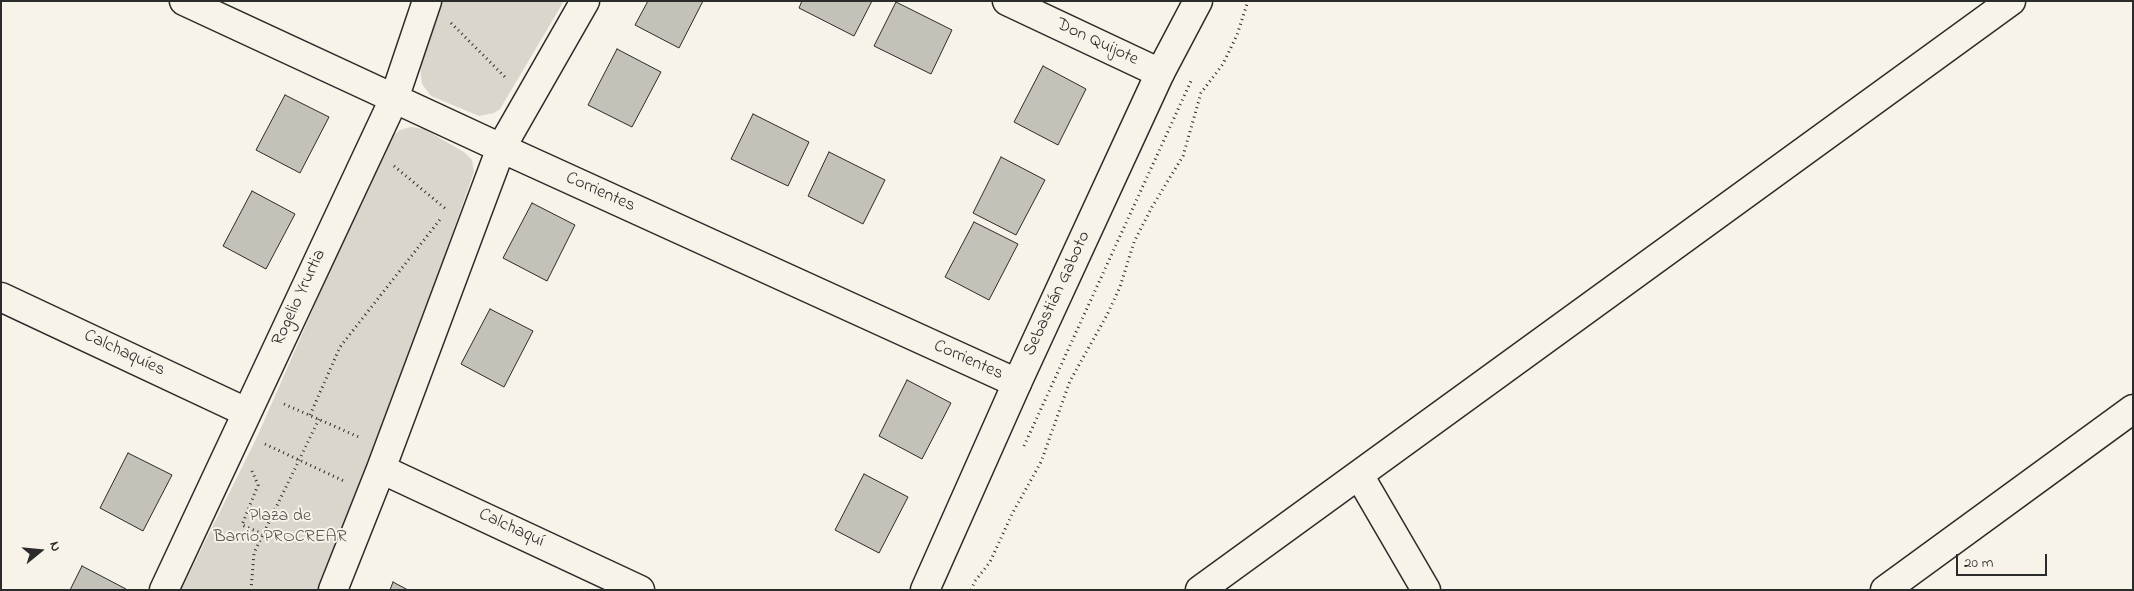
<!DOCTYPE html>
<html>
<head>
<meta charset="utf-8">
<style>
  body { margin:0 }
  #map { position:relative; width:2134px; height:591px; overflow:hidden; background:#f7f3e8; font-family:"Indie Flower",sans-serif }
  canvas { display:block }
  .frame { position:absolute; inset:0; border:2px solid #2b2b2b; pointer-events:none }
  .north { position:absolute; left:15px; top:526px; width:50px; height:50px; -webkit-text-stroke:4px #f7f3e8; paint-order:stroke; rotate:73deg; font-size:14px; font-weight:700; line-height:20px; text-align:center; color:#2b2b2b }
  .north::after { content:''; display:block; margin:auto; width:18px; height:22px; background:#2b2b2b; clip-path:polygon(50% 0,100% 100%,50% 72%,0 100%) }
  .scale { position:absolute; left:1956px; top:554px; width:91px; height:22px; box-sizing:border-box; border:2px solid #2b2b2b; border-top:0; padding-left:6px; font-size:15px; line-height:18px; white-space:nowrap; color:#2b2b2b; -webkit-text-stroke:4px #f7f3e8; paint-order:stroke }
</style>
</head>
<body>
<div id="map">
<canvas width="2134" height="591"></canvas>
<div class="frame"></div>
<div class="north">N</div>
<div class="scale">20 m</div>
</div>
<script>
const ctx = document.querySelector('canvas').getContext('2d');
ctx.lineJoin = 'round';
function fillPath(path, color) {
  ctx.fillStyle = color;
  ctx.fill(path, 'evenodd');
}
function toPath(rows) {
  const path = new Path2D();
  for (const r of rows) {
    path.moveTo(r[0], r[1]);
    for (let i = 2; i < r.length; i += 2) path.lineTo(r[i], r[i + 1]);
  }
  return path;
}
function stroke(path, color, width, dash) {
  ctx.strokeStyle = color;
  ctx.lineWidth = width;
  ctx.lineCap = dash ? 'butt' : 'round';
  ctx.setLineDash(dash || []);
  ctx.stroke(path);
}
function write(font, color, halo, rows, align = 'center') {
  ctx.font = font + ' "Indie Flower",sans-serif';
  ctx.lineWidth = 4;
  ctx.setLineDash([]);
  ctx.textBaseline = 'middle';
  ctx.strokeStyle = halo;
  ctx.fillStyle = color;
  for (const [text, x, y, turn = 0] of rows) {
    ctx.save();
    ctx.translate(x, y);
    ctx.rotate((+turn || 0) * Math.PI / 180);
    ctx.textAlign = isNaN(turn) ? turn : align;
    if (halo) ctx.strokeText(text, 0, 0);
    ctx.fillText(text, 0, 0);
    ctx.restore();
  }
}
fillPath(toPath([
  [441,1,564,1,500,109,494,113,479,116,431,96,422,84,420,66],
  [411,127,424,129,464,152,472,160,474,172,378,442,320,590,181,590,257,437,385,145,391,137,400,130]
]), '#dad6cc');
const building = toPath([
  [648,1,703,1,679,48,635,25,648,1],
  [802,1,872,1,854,36,799,8,802,1],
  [896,2,952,30,931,74,874,46,896,2],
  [617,49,661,72,632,127,588,105,617,49],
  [1043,66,1086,89,1058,145,1014,122,1043,66],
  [285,95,329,117,300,173,256,150,285,95],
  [753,114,809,142,788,186,731,159,753,114],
  [829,152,885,180,863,224,808,196,829,152],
  [1001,157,1045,180,1016,235,973,213,1001,157],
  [252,191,295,214,266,269,223,246,252,191],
  [532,203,575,225,547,281,503,258,532,203],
  [974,222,1018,244,989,300,945,277,974,222],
  [490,309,533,331,504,387,461,364,490,309],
  [907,380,951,403,922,459,879,436,907,380],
  [128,453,172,475,143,531,100,508,128,453],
  [864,474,908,497,879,553,835,530,864,474],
  [82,566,126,589,126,590,70,590,82,566],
  [393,582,408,590,390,590,393,582]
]);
fillPath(building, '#c4c1b9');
stroke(building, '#2b2b2b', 1);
const minor = toPath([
  [184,1,501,148,1017,383],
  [1007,1,1160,73],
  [1,297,246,412],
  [381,469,640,590],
  [1359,475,1426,590],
  [164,590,394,99,427,1],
  [333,590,381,469,501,148,585,1],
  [1200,590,2011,1],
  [1885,590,2133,409]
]);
const tertiary = toPath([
  [925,590,1017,383,1160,73,1198,1]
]);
stroke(minor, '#2b2b2b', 31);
stroke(tertiary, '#2b2b2b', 31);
stroke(toPath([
  [451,23,507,79],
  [394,166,447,210],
  [284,404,361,438],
  [310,415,340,347,442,217],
  [265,444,346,482],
  [1024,446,1191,81],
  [252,471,258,485,242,525,263,534],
  [251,590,254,553,319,419],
  [971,590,975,581,990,562,1012,514,1041,462,1070,381,1107,315,1120,287,1134,242,1152,207,1183,156,1201,93,1223,64,1237,35,1248,1]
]), '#2b2b2b', 3, [1, 4]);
stroke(minor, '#f7f3e8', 28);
stroke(tertiary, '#f7f3e8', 28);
write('18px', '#2b2b2b', '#f7f3e8', [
  ["Don Quijote",1097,43,25],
  ["Corrientes",600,193,24],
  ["Sebastián Gaboto",1058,294,-65],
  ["Rogelio Yrurtia",300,298,-65],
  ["Calchaquíes",124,354,25],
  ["Corrientes",968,361,24],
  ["Calchaquí",511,529,25]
]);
write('18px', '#575653', '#f7f3e8', [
  ["Plaza de",280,517],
  ["Barrio PROCREAR",280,538]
]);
</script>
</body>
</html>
